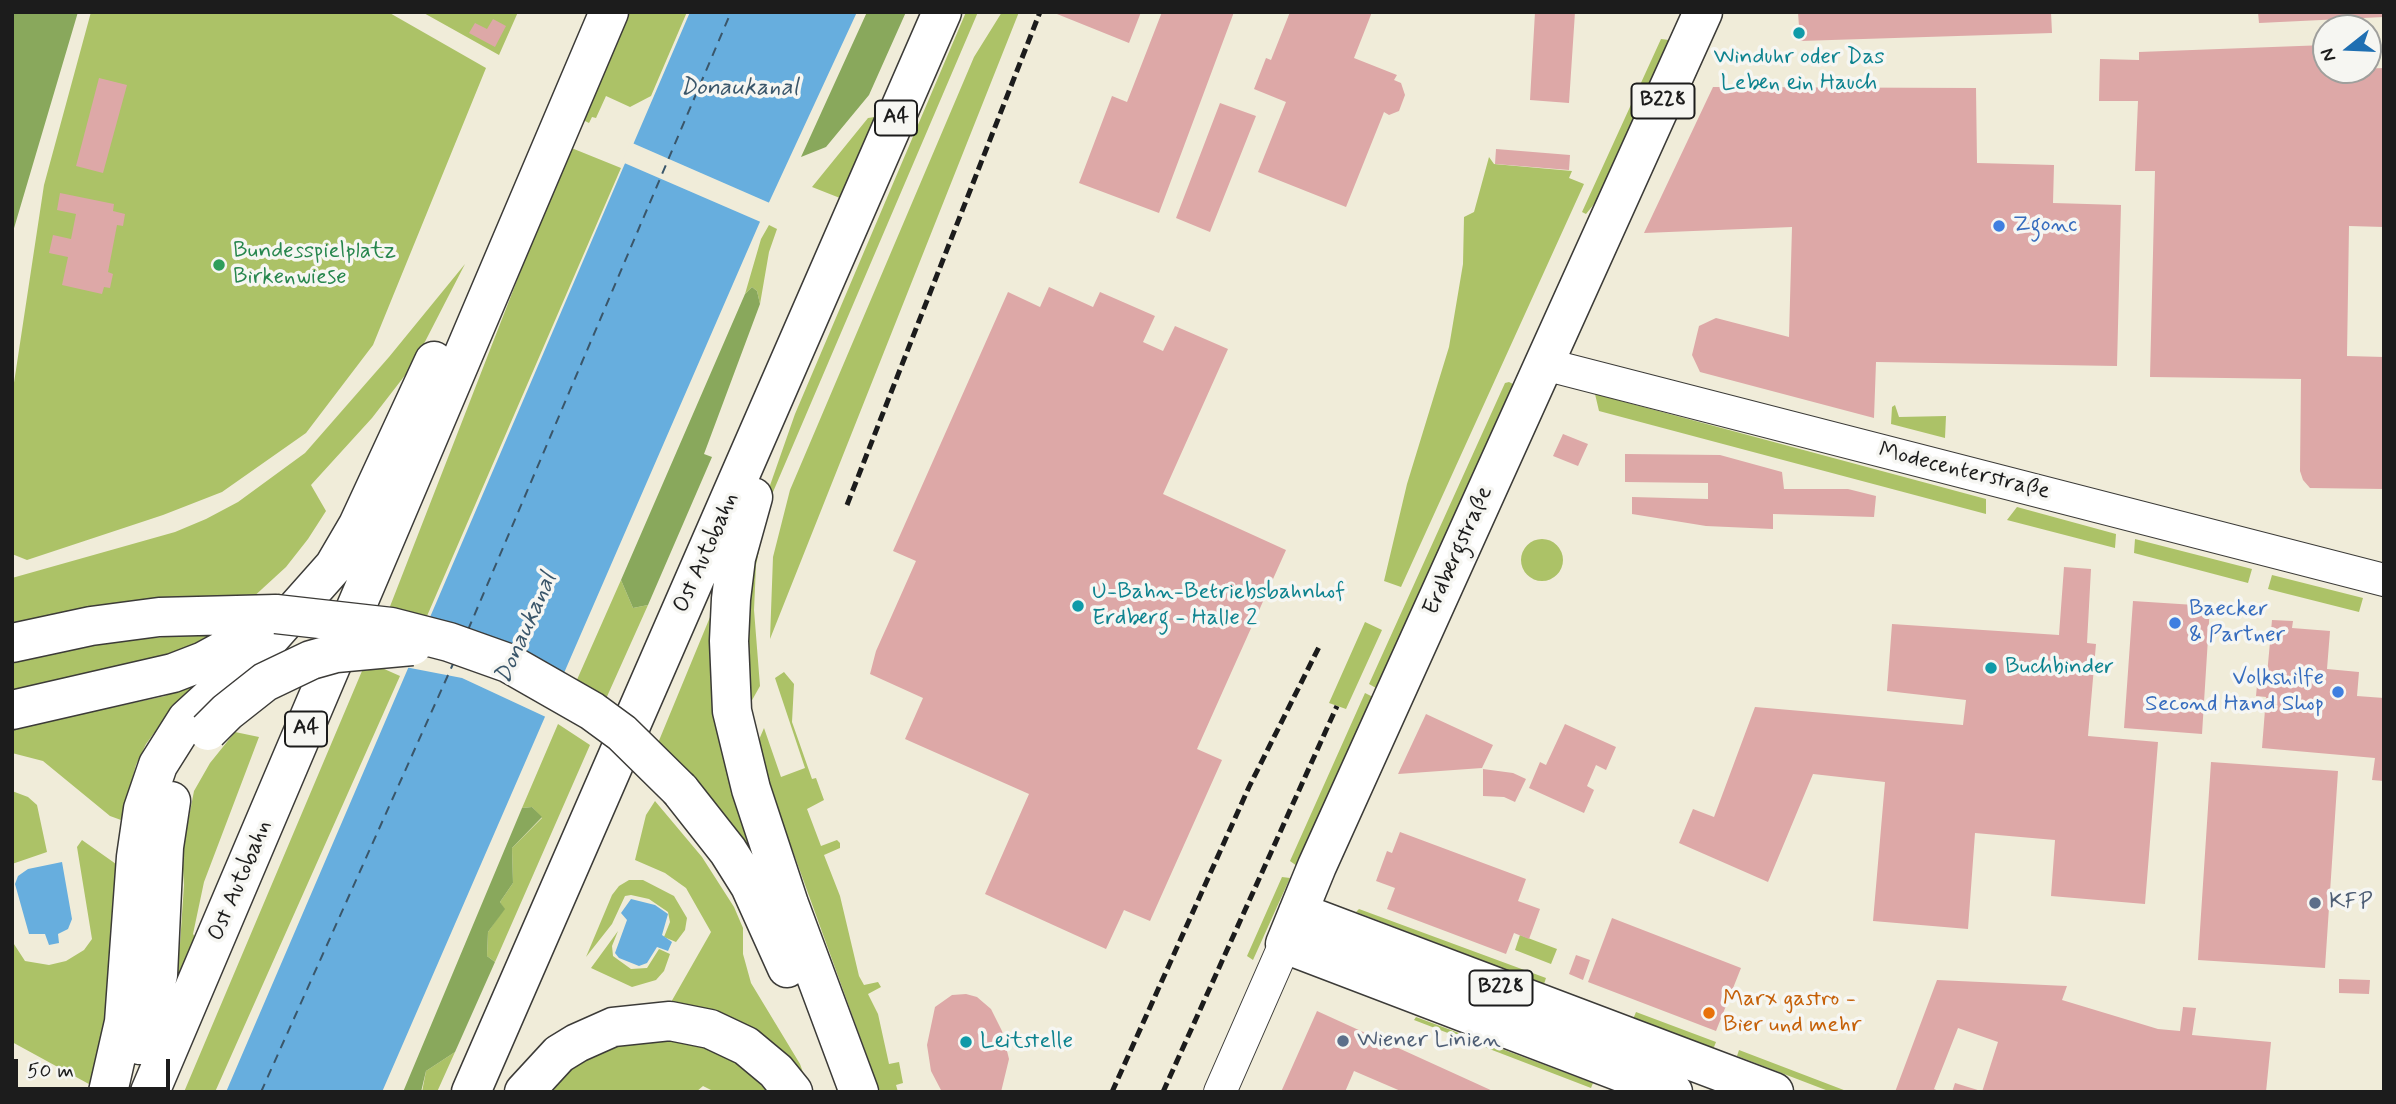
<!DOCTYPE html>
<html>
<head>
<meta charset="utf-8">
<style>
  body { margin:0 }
  #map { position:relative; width:2396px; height:1104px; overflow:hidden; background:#f0ecd9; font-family:Mynerve,sans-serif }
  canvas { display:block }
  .frame { position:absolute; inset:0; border:14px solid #1c1c1c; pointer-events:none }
  .north { position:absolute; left:2312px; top:14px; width:70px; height:70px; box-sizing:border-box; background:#f6f6f2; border:2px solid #9f9f9c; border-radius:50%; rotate:252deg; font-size:19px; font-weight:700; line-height:28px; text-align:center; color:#1c1c1c }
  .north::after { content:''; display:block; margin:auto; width:24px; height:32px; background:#1f6fb2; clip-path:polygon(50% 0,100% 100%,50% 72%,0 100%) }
  .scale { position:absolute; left:14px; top:1059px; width:156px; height:32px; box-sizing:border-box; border:4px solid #1c1c1c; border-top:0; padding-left:9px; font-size:21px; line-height:24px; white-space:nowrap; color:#1c1c1c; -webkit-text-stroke:5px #f6f6f2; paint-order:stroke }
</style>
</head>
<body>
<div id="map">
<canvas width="2396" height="1104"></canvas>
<div class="frame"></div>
<div class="north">N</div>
<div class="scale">50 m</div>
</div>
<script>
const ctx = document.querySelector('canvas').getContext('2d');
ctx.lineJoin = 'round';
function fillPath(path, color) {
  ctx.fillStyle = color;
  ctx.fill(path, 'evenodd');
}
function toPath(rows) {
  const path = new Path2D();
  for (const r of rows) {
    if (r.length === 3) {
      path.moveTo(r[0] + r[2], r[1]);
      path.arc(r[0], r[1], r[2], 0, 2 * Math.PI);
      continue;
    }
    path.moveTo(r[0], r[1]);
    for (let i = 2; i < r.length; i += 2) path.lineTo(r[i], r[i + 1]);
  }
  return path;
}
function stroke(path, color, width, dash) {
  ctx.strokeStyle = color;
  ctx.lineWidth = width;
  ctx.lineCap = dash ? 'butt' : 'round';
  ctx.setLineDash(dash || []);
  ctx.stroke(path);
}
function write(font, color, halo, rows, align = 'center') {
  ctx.font = font + ' Mynerve,sans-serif';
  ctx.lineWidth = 7;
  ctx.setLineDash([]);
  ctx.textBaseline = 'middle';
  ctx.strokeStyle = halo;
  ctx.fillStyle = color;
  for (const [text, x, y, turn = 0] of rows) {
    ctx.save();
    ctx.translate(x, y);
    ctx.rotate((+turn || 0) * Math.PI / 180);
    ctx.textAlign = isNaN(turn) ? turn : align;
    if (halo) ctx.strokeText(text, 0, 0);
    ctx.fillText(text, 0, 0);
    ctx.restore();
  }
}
fillPath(toPath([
  [91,12,388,12,486,68,373,345,306,433,222,492,163,515,27,560,12,554,12,396,44,185],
  [422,12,518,12,499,55],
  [625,12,687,12,651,96,630,107,606,96,596,118,592,117,589,123,581,119],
  [966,12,978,12,770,499,756,565,754,610,760,686,751,702,746,599,767,494,795,414],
  [1002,12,1019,12,770,639,773,557,790,490,974,57],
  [1661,39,1669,40,1598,199,1586,214,1582,212],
  [881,116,845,200,812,187,868,118],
  [569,147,621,168,427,616,389,609],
  [1489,157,1494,164,1572,171,1569,178,1584,184,1401,587,1384,581,1407,484,1449,347,1463,264,1464,217,1474,212],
  [769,225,777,229,769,252,760,304,757,291,752,287,745,294,761,239],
  [465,264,413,365,372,418,311,485,326,511,308,539,286,567,250,600,12,629,12,578,175,532,206,519,238,502,305,453,389,357],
  [1509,382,1513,384,1376,688,1369,684,1505,383],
  [1595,394,1986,499,1986,514,1599,411],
  [1895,405,1899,417,1946,416,1945,438,1891,424,1892,407],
  [2017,507,2116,534,2115,548,2007,520],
  [2135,539,2252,569,2248,583,2134,553],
  [1542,560,21],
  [2272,575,2363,598,2359,612,2268,589],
  [621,580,633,608,648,605,605,701,572,691],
  [715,605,768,877,658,743],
  [1365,622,1382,630,1346,709,1329,703],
  [212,633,216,646,12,700,12,661,117,641],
  [382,668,400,676,215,1092,184,1092,362,671],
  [784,672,794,684,792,722,812,779,816,778,824,800,807,809,821,846,837,840,840,843,840,848,824,855,840,896,859,976,864,985,878,982,881,987,868,994,878,1014,889,1064,899,1062,903,1083,896,1085,898,1092,880,1092,770,788,758,742,764,728,781,777,805,768,775,678],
  [192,683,195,689,162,722,146,744,136,765,121,820,110,816,43,761,12,753,12,729,165,696],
  [1365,693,1373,697,1297,866,1290,861],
  [558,724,590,745,495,962,487,956,488,932,504,909,500,902,513,883,512,848,542,818,532,807,522,808],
  [235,732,259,737,204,882,193,934,198,941,154,1040,180,944,184,885,182,853,194,791,210,763],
  [12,791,28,797,37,805,47,852,12,864],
  [655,801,702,857,734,907,743,928,743,954,751,983,800,1064,810,1092,666,1011,711,932,686,888,665,873,635,860,646,815],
  [82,840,116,864,116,927,98,1089,12,1042,12,941,25,961,49,965,66,961,84,950,92,939,77,847],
  [1282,877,1290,878,1253,960,1247,956],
  [629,880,643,880,674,896,687,918,685,930,676,942,664,937,670,922,668,912,649,899,631,895,625,896,612,924,586,957,612,895,619,886],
  [1359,909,1546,978,1544,984,1356,912],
  [618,931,612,946,613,956,631,969,647,968,659,949,670,954,664,971,656,980,632,987,591,968],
  [1520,935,1557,949,1551,964,1515,950],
  [1636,1012,1716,1042,1714,1047,1708,1049,1631,1024],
  [1416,1017,1593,1083,1591,1088,1414,1020],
  [647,1038,695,1043,724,1054,747,1070,768,1092,715,1092,703,1086,696,1092,545,1092,560,1077,604,1047],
  [1739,1050,1849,1092,1831,1092,1737,1056],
  [455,1052,437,1092,422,1092,426,1071]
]), '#acc267');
fillPath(toPath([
  [12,12,78,12,12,235],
  [867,12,906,12,869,95,826,147,801,157],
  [752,287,757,291,760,304,704,454,712,457,648,605,633,608,621,580,745,294],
  [532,807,542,817,512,848,513,883,500,902,505,909,488,932,487,956,495,962,455,1052,426,1071,421,1092,403,1092,522,808]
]), '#89a85c');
fillPath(toPath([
  [690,12,857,12,759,224,382,1092,226,1092],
  [62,862,72,919,68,929,58,934,59,943,49,945,45,934,29,934,15,884,18,876,28,869],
  [631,899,655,905,668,914,662,935,672,942,668,951,657,947,647,963,639,966,619,958,615,953,627,920,621,913]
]), '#67aede');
fillPath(toPath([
  [630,142,772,204,763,223,622,162],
  [423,625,564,683,548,718,462,678,405,667]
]), '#f0ecd9');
stroke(toPath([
  [468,630,731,12],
  [261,1092,453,664]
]), '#3a566a', 2, [9, 7]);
fillPath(toPath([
  [1052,12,1141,12,1129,43],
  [1162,12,1234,12,1159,213,1079,183,1112,96,1127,102],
  [1290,12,1372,12,1354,58,1397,75,1394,80,1401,83,1405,95,1399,111,1389,115,1384,112,1346,207,1258,172,1286,102,1254,89,1266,58,1271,60],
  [1535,12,1575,12,1569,103,1530,100],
  [1798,12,2051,12,2052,33,1800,41],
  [2258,12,2384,12,2384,17,2259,23],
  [493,19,506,26,495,47,469,33,475,23,487,29],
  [2326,45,2326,70,2384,68,2384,227,2349,226,2347,356,2384,357,2384,489,2310,488,2303,480,2300,471,2301,379,2150,377,2155,171,2135,171,2138,101,2099,101,2100,59,2139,60,2139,52],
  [99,78,127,85,103,173,76,166],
  [1713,87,1976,88,1977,163,2054,165,2053,203,2121,205,2117,366,1876,362,1874,418,1700,372,1692,355,1699,326,1716,318,1789,337,1792,227,1644,233],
  [1220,103,1256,116,1210,232,1176,218],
  [1496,149,1570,155,1569,170,1495,164],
  [60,193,114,204,113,211,125,214,123,226,117,225,108,272,113,274,110,288,104,287,102,294,62,285,68,257,49,253,53,235,71,239,76,214,57,210],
  [1049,287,1093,307,1100,292,1155,316,1143,342,1163,351,1175,326,1228,349,1163,494,1286,550,1197,749,1222,760,1150,921,1124,910,1106,949,985,894,1029,794,905,739,923,698,870,674,876,651,916,561,893,551,1008,292,1040,307],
  [1563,434,1588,444,1578,466,1553,456],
  [1625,454,1720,455,1782,472,1784,489,1848,489,1876,496,1874,517,1773,514,1773,529,1706,526,1632,514,1632,497,1708,499,1708,483,1625,482],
  [2064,567,2091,569,2087,643,2096,644,2088,736,2158,742,2145,904,2051,896,2055,840,1975,833,1968,929,1873,921,1885,782,1813,774,1768,882,1679,843,1693,809,1714,817,1755,707,1963,725,1966,700,1887,691,1892,624,2059,635],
  [2133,601,2210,606,2202,734,2124,728],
  [2272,620,2293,621,2292,628,2330,631,2327,669,2359,672,2357,696,2384,698,2384,781,2372,780,2375,758,2262,748,2266,697,2256,696,2258,674,2267,675],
  [1426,714,1493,745,1482,768,1398,774],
  [1565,724,1616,747,1606,770,1596,765,1587,786,1594,790,1584,813,1529,788,1540,762,1546,765],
  [2211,762,2338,771,2325,968,2198,960],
  [1483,769,1513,773,1526,779,1515,802,1504,797,1483,796],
  [1400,832,1526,879,1518,901,1540,909,1529,939,1514,933,1506,954,1387,909,1395,888,1376,881,1387,851,1392,853],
  [1612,918,1741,968,1716,1031,1588,982],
  [1576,955,1590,960,1583,980,1569,974],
  [2339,979,2370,980,2369,994,2339,993],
  [1937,980,2067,986,2062,1000,2158,1029,2180,1031,2183,1007,2196,1008,2192,1035,2271,1042,2266,1092,1982,1092,1998,1042,1958,1028,1934,1089,1941,1092,1895,1092],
  [966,994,977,997,991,1009,1002,1031,1009,1059,1001,1092,942,1092,931,1071,927,1045,935,1007,952,995],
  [1317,1011,1495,1092,1403,1092,1354,1071,1345,1092,1281,1092],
  [1955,1083,1981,1091,1981,1092,1952,1092]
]), '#dda8a7');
const tertiary = toPath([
  [1544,364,2384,580],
  [1220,1092,1285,944]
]);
const primary = toPath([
  [1298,912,1774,1092],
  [1673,1092,1285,944,1317,866,1703,12]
]);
const motorway = toPath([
  [753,497,736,558,731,599,729,641,732,711,751,789,789,904,859,1092],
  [12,643,91,626,159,617,276,614],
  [12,710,173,673,204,661,261,630],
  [680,790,728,851,750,886,787,968],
  [140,1045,158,975,164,847,171,801],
  [108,1092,124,1022,136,857,143,809,158,765,187,719,247,664,334,566,358,525,434,361],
  [150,1092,609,12],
  [471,1092,942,12],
  [524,1092,559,1054,577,1043,613,1027,670,1021,710,1029,746,1046,776,1071,793,1092]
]);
stroke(tertiary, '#3c3b38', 34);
stroke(primary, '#3c3b38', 41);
stroke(motorway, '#3c3b38', 41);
stroke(tertiary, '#fff', 32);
stroke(primary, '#fff', 38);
stroke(motorway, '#fff', 38);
stroke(toPath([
  [847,505,1040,12],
  [1112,1092,1249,787,1320,645],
  [1163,1092,1337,706]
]), '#1c1c1c', 5, [10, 5]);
const motorwayBridge = toPath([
  [276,614,391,627,449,642,508,663,592,711,622,733,680,790],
  [208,731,227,712,265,682,311,660,336,653,412,646]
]);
stroke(motorwayBridge, '#3c3b38', 41, []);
stroke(motorwayBridge, '#fff', 38);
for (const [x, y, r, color] of [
  [1799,33,7,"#0f9aa8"],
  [1999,226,7,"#3f7fe0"],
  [219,265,7,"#2e9e5b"],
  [1078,606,7,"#0f9aa8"],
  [2175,623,7,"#3f7fe0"],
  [1991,668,7,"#0f9aa8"],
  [2338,692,7,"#3f7fe0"],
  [2315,903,7,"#5c6f8a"],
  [1709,1013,7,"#e8710a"],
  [1343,1041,7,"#5c6f8a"],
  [966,1042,7,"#0f9aa8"]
]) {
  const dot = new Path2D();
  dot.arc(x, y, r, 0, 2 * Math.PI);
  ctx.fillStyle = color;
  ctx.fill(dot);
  stroke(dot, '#f6f6f2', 2.5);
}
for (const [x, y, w] of [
  [1663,101,63],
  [896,118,42],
  [306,729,42],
  [1501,988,63]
]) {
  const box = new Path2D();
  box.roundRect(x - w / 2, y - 17.5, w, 35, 5);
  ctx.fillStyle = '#f6f6f2';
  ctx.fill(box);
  stroke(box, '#1c1c1c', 2);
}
write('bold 21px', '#1c1c1c', null, [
  ["B228",1663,101],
  ["A4",896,118],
  ["A4",306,729],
  ["B228",1501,988]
]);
write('23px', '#0d838f', '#f6f6f2', [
  ["Winduhr oder Das",1799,58,"center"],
  ["Leben ein Hauch",1799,84,"center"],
  ["U-Bahn-Betriebsbahnhof",1092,593],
  ["Erdberg - Halle 2",1092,619],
  ["Buchbinder",2005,668],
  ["Leitstelle",980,1042]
], 'left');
write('23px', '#366cbe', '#f6f6f2', [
  ["Zgonc",2013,226],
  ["Baecker",2189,610],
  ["& Partner",2189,636],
  ["Volkshilfe",2324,679,"right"],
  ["Second Hand Shop",2324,705,"right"]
], 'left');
write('23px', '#27864d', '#f6f6f2', [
  ["Bundesspielplatz",233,252],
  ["Birkenwiese",233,278]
], 'left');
write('23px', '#1c1c1c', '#f6f6f2', [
  ["Modecenterstraße",1964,472,14],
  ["Erdbergstraße",1459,551,-66],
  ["Ost Autobahn",707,553,-66],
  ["Ost Autobahn",241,881,-67]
]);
write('23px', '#4e5e75', '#f6f6f2', [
  ["KFP",2329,903],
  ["Wiener Linien",1357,1041]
], 'left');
write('23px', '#c56008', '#f6f6f2', [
  ["Marx gastro -",1723,1000],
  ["Bier und mehr",1723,1026]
], 'left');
write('italic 24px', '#3a566a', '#f6f6f2', [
  ["Donaukanal",739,89],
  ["Donaukanal",527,629,-66]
]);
</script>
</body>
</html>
